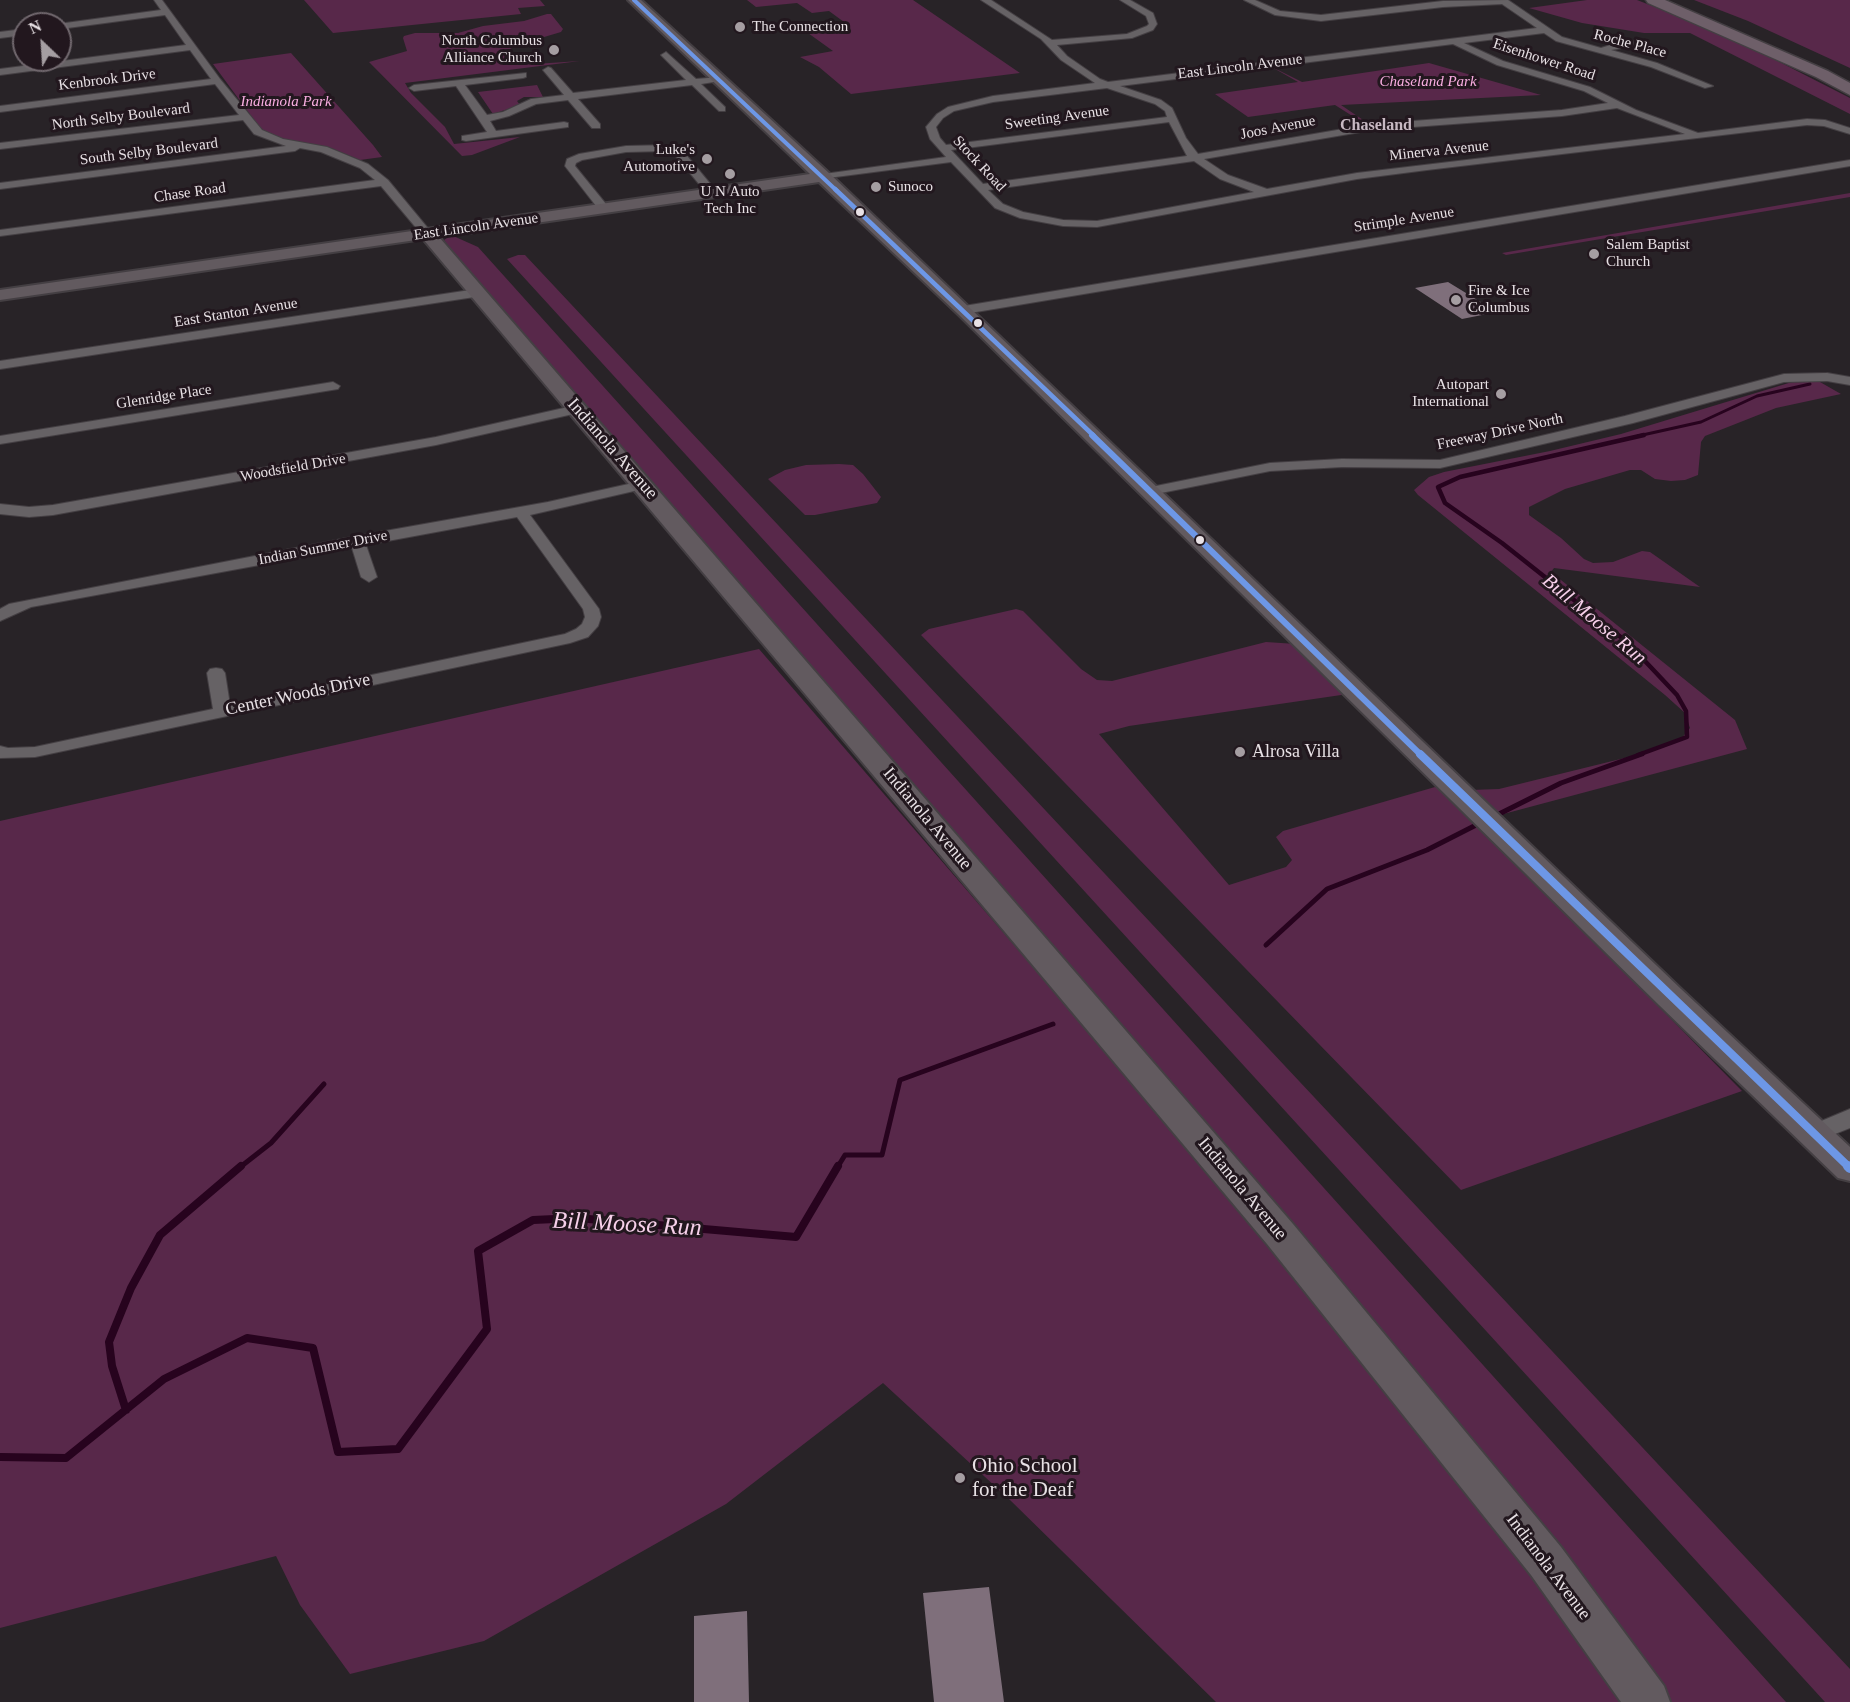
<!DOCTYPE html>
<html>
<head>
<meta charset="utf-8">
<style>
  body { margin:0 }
  #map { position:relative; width:1850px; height:1702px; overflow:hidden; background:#282327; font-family:"Times New Roman",serif }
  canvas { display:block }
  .north { position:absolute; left:12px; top:12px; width:60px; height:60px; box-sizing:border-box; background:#22171e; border:2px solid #71686e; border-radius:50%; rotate:335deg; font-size:16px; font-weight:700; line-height:24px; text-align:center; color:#e8e1e5 }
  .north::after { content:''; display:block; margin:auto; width:21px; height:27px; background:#a59ea2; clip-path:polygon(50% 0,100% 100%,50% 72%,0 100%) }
</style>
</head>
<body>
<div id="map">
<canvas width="1850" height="1702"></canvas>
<div class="north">N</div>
</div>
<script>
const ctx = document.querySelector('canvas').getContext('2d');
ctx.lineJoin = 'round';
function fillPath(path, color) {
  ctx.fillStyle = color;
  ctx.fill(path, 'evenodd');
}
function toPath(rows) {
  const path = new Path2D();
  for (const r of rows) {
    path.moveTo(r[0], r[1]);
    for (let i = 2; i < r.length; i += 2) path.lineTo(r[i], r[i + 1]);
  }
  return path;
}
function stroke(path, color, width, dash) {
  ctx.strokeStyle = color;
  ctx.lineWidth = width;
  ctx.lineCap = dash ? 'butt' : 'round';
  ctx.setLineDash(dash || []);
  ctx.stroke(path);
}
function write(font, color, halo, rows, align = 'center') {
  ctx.font = font + ' "Times New Roman",serif';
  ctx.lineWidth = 6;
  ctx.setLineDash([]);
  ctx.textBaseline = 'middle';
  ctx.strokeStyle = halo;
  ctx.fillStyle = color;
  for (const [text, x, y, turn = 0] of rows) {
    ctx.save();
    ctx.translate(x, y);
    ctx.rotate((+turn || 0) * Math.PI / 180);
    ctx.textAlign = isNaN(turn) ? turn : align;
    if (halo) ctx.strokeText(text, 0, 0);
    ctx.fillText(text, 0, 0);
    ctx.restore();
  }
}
fillPath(toPath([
  [304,0,540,0,545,6,518,8,521,14,333,33],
  [747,0,913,0,1020,73,851,94,819,67,800,57,833,51,801,28,844,22,829,11,812,13,797,3,756,7],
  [1587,0,1637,0,1688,20,1756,50,1850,98,1850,114,1690,33,1644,33,1582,23,1529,8],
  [1694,0,1850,0,1850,68,1748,21],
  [547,14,551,14,563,29,561,32,517,45,510,49,509,53,534,64,580,61,405,83,411,93,445,127,454,144,520,137,472,155,462,156,369,62,407,51,403,38,404,36,415,33,458,33,483,26,524,21],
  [291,53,373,145,382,157,360,160,331,148,286,140,266,133,260,128,213,64],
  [1429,63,1541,95,1341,105,1369,124,1365,124,1335,105,1248,117,1215,94,1298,82,1270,66,1302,82],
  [537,85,543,97,524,97,517,101,520,105,493,114,478,92],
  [1850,193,1850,197,1506,255,1502,253],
  [451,235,478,247,1786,1702,1669,1702,472,277,444,240],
  [518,255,525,255,1850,1669,1850,1702,1825,1702,507,259],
  [1808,381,1820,382,1841,394,1776,408,1705,436,1701,442,1698,475,1685,480,1671,481,1655,479,1641,470,1630,470,1565,489,1529,507,1529,515,1561,538,1584,559,1593,563,1613,562,1642,551,1650,552,1700,587,1554,568,1551,572,1735,720,1747,749,1496,816,1470,790,1499,789,1649,752,1681,739,1690,728,1685,713,1665,695,1418,495,1414,490,1429,477,1444,472,1550,451,1621,434,1792,382],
  [839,464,853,465,863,474,881,497,877,503,815,515,805,515,768,479,785,470,806,465],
  [1016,609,1023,611,1081,669,1097,680,1112,681,1266,642,1296,644,1348,694,1129,726,1099,734,1229,885,1286,867,1292,860,1276,837,1283,831,1435,787,1446,791,1742,1091,1461,1190,921,635,929,629],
  [759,649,1251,1220,1633,1702,1216,1702,1010,1500,883,1383,726,1504,484,1641,350,1674,300,1605,276,1556,0,1628,0,821]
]), '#58284a');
stroke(toPath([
  [1638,436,1701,422,1757,396,1810,384]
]), '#27031e', 3);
stroke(toPath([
  [1638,755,1687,737,1686,711,1677,695,1627,642,1502,543,1445,503,1438,487,1460,477,1644,435]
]), '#27031e', 4.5);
stroke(toPath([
  [1493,817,1561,783,1642,754],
  [1266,945,1327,889,1427,850,1482,822],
  [239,1168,271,1143,324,1084],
  [837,1168,845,1155,882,1155,900,1080,1053,1024]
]), '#27031e', 5);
stroke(toPath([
  [126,1410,112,1366,109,1342,131,1288,160,1235,241,1166],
  [0,1457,66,1458,164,1379,247,1338,313,1348,338,1452,398,1449,487,1329,478,1251,533,1220,577,1218,796,1237,838,1166]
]), '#27031e', 8);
fillPath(toPath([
  [1448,282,1497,312,1462,319,1415,288],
  [989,1587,1004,1702,934,1702,923,1593],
  [747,1611,749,1702,694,1702,694,1616]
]), '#7f6f7b');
const street = toPath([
  [154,0,162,0,220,79,262,130,283,139,327,147,368,164,388,180,431,232,431,236,423,236,381,186,0,236,0,230,375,180,360,168,321,152,300,148,295,151,0,189,0,183,286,146,254,134,243,120,0,149,0,143,239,115,215,84,0,112,0,106,211,79,190,50,0,75,0,69,186,45,165,15,60,29,60,24,58,24,161,10,154,0],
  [981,0,991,0,1052,40,1127,34,1147,26,1149,24,1146,16,1120,0,1130,0,1153,13,1157,24,1153,30,1132,38,1057,45,1067,56,1100,79,1108,82,1537,28,1502,4,1443,7,1321,21,1275,15,1244,0,1255,0,1280,11,1321,15,1443,1,1508,0,1562,37,1601,48,1623,41,1643,40,1643,44,1611,50,1657,63,1713,86,1705,88,1651,67,1556,41,1544,33,1464,43,1503,61,1590,87,1636,110,1698,133,1807,119,1825,120,1850,128,1850,134,1824,126,1807,125,1427,170,1357,179,1097,227,1063,226,1020,218,995,208,951,162,820,179,819,177,824,174,946,157,930,139,926,127,937,114,948,107,993,96,1095,83,1061,60,1041,39,981,0],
  [1453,44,1497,65,1584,91,1608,103,1562,110,1372,124,1198,154,1186,138,1172,108,1161,100,1120,86,1453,44],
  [1107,88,1155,104,1165,111,1167,117,946,145,940,138,936,127,943,118,954,111,993,102,1107,88],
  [1617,108,1685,134,1357,173,1267,189,1228,175,1204,159,1372,130,1562,116,1617,108],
  [1169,122,1187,156,983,184,951,150,1169,122],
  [1194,161,1220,179,1254,192,1097,221,1063,220,1023,212,1003,204,988,190,1194,161],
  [24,29,24,35,0,38,0,32,24,29],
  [666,52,696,79,720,77,720,81,701,84,725,107,725,111,719,111,692,85,578,99,600,124,600,128,592,128,568,100,536,104,509,116,490,121,496,131,564,122,568,123,568,127,466,141,462,140,462,136,487,132,456,86,414,91,409,88,414,85,526,73,526,77,523,78,465,85,487,115,503,112,531,99,564,95,543,70,548,67,551,68,573,93,686,80,661,55,666,52],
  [669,145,683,151,717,192,717,196,709,196,675,155,667,151,626,152,582,160,576,163,575,166,610,209,604,212,600,211,565,166,567,159,579,154,626,146,669,145],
  [1850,160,1850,166,964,314,958,310,964,306,1850,160],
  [477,289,481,290,481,296,0,369,0,361,477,289],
  [1827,373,1850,377,1850,385,1827,381,1784,382,1633,423,1440,468,1342,467,1270,471,1151,495,1144,491,1151,487,1270,463,1342,459,1440,460,1625,416,1784,374,1827,373],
  [333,382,340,386,338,389,0,444,0,436,333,382],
  [577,405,584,409,582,412,436,445,53,515,29,517,0,514,0,504,29,507,53,505,436,437,577,405],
  [642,481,649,485,647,488,530,515,599,609,601,617,598,626,588,637,570,643,35,757,0,758,0,746,8,748,35,747,213,709,207,673,210,669,216,668,222,669,225,673,230,705,565,634,576,629,582,624,585,617,583,609,517,517,366,545,377,577,369,582,361,577,352,548,31,607,0,621,0,609,9,604,357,536,548,502,642,481],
  [1850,1109,1850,1128,1815,1142,1807,1139,1803,1133,1807,1127,1850,1109]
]);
const secondary = toPath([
  [628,0,641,0,830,174,1681,989,1850,1147,1850,1181,1838,1178,1659,1005,958,314,819,182,439,237,1293,1224,1561,1547,1664,1686,1670,1702,1621,1702,1531,1575,1267,1244,423,239,0,300,0,290,810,174,628,0]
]);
const highway = toPath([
  [1646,0,1665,0,1828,71,1850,83,1850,95,1816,77,1648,3,1646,0]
]);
stroke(street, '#443f43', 2);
stroke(secondary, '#443f43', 4);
stroke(highway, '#443f43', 3);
fillPath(street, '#666265');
fillPath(secondary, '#625a5f');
fillPath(highway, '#6e5f69');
stroke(toPath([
  [634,0,837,191]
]), '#6d97e6', 4);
stroke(toPath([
  [835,189,1094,436]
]), '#6d97e6', 4.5);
stroke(toPath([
  [1092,435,1421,755]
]), '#6d97e6', 6);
stroke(toPath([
  [1420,754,1850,1168]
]), '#6d97e6', 8);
stroke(toPath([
  [1848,1166,1850,1168]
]), '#6d97e6', 10);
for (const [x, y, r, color] of [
  [740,27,6,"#a59ea2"],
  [554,50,6,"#a59ea2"],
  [707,159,6,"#a59ea2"],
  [730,174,6,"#a59ea2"],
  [876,187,6,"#a59ea2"],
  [860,212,5,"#e8e1e5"],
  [1594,254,6,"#a59ea2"],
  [1456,300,6,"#a59ea2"],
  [978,323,5,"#e8e1e5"],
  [1501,394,6,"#a59ea2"],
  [1200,540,5,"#e8e1e5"],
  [1240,752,6,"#a59ea2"],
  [960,1478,6,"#a59ea2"]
]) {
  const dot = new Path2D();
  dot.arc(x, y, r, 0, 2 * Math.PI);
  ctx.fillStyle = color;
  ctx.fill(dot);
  stroke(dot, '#22171e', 2);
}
write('15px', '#e8e1e5', '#22171e', [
  ["The Connection",752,27],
  ["North Columbus",542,41,"right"],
  ["Alliance Church",542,58,"right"],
  ["Luke's",695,150,"right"],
  ["Automotive",695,167,"right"],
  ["Sunoco",888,187],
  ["U N Auto",730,192,"center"],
  ["Tech Inc",730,209,"center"],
  ["Salem Baptist",1606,245],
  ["Church",1606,262],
  ["Fire & Ice",1468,291],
  ["Columbus",1468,308],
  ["Autopart",1489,385,"right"],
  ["International",1489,402,"right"]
], 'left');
write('15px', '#e8e1e5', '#22171e', [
  ["Roche Place",1630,44,15],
  ["Eisenhower Road",1544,60,18],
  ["East Lincoln Avenue",1240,67,-7],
  ["Kenbrook Drive",107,80,-7],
  ["North Selby Boulevard",121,117,-7],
  ["Sweeting Avenue",1057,118,-8],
  ["Joos Avenue",1278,128,-11],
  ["Minerva Avenue",1439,151,-6],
  ["South Selby Boulevard",149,152,-7],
  ["Stock Road",979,164,47],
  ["Chase Road",190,193,-8],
  ["Strimple Avenue",1404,220,-9],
  ["East Lincoln Avenue",476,227,-8],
  ["East Stanton Avenue",236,313,-9],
  ["Glenridge Place",164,397,-9],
  ["Freeway Drive North",1500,432,-12],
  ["Woodsfield Drive",293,468,-10],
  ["Indian Summer Drive",323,548,-11]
]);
write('italic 15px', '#f9ade1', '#22171e', [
  ["Chaseland Park",1428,82],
  ["Indianola Park",286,102]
]);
write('bold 16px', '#c8b9c3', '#22171e', [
  ["Chaseland",1376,126]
]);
write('18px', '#e8e1e5', '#22171e', [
  ["Indianola Avenue",612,449,49],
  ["Center Woods Drive",298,695,-12],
  ["Indianola Avenue",927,819,50],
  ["Indianola Avenue",1242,1189,50],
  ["Indianola Avenue",1548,1567,53]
]);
write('18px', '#e8e1e5', '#22171e', [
  ["Alrosa Villa",1252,752]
], 'left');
write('italic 20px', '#f7d0ea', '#22171e', [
  ["Bull Moose Run",1594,620,40]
]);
write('21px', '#e8e1e5', '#22171e', [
  ["Ohio School",972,1466],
  ["for the Deaf",972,1490]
], 'left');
write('italic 24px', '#f7d0ea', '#22171e', [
  ["Bill Moose Run",627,1225,3]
]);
</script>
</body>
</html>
